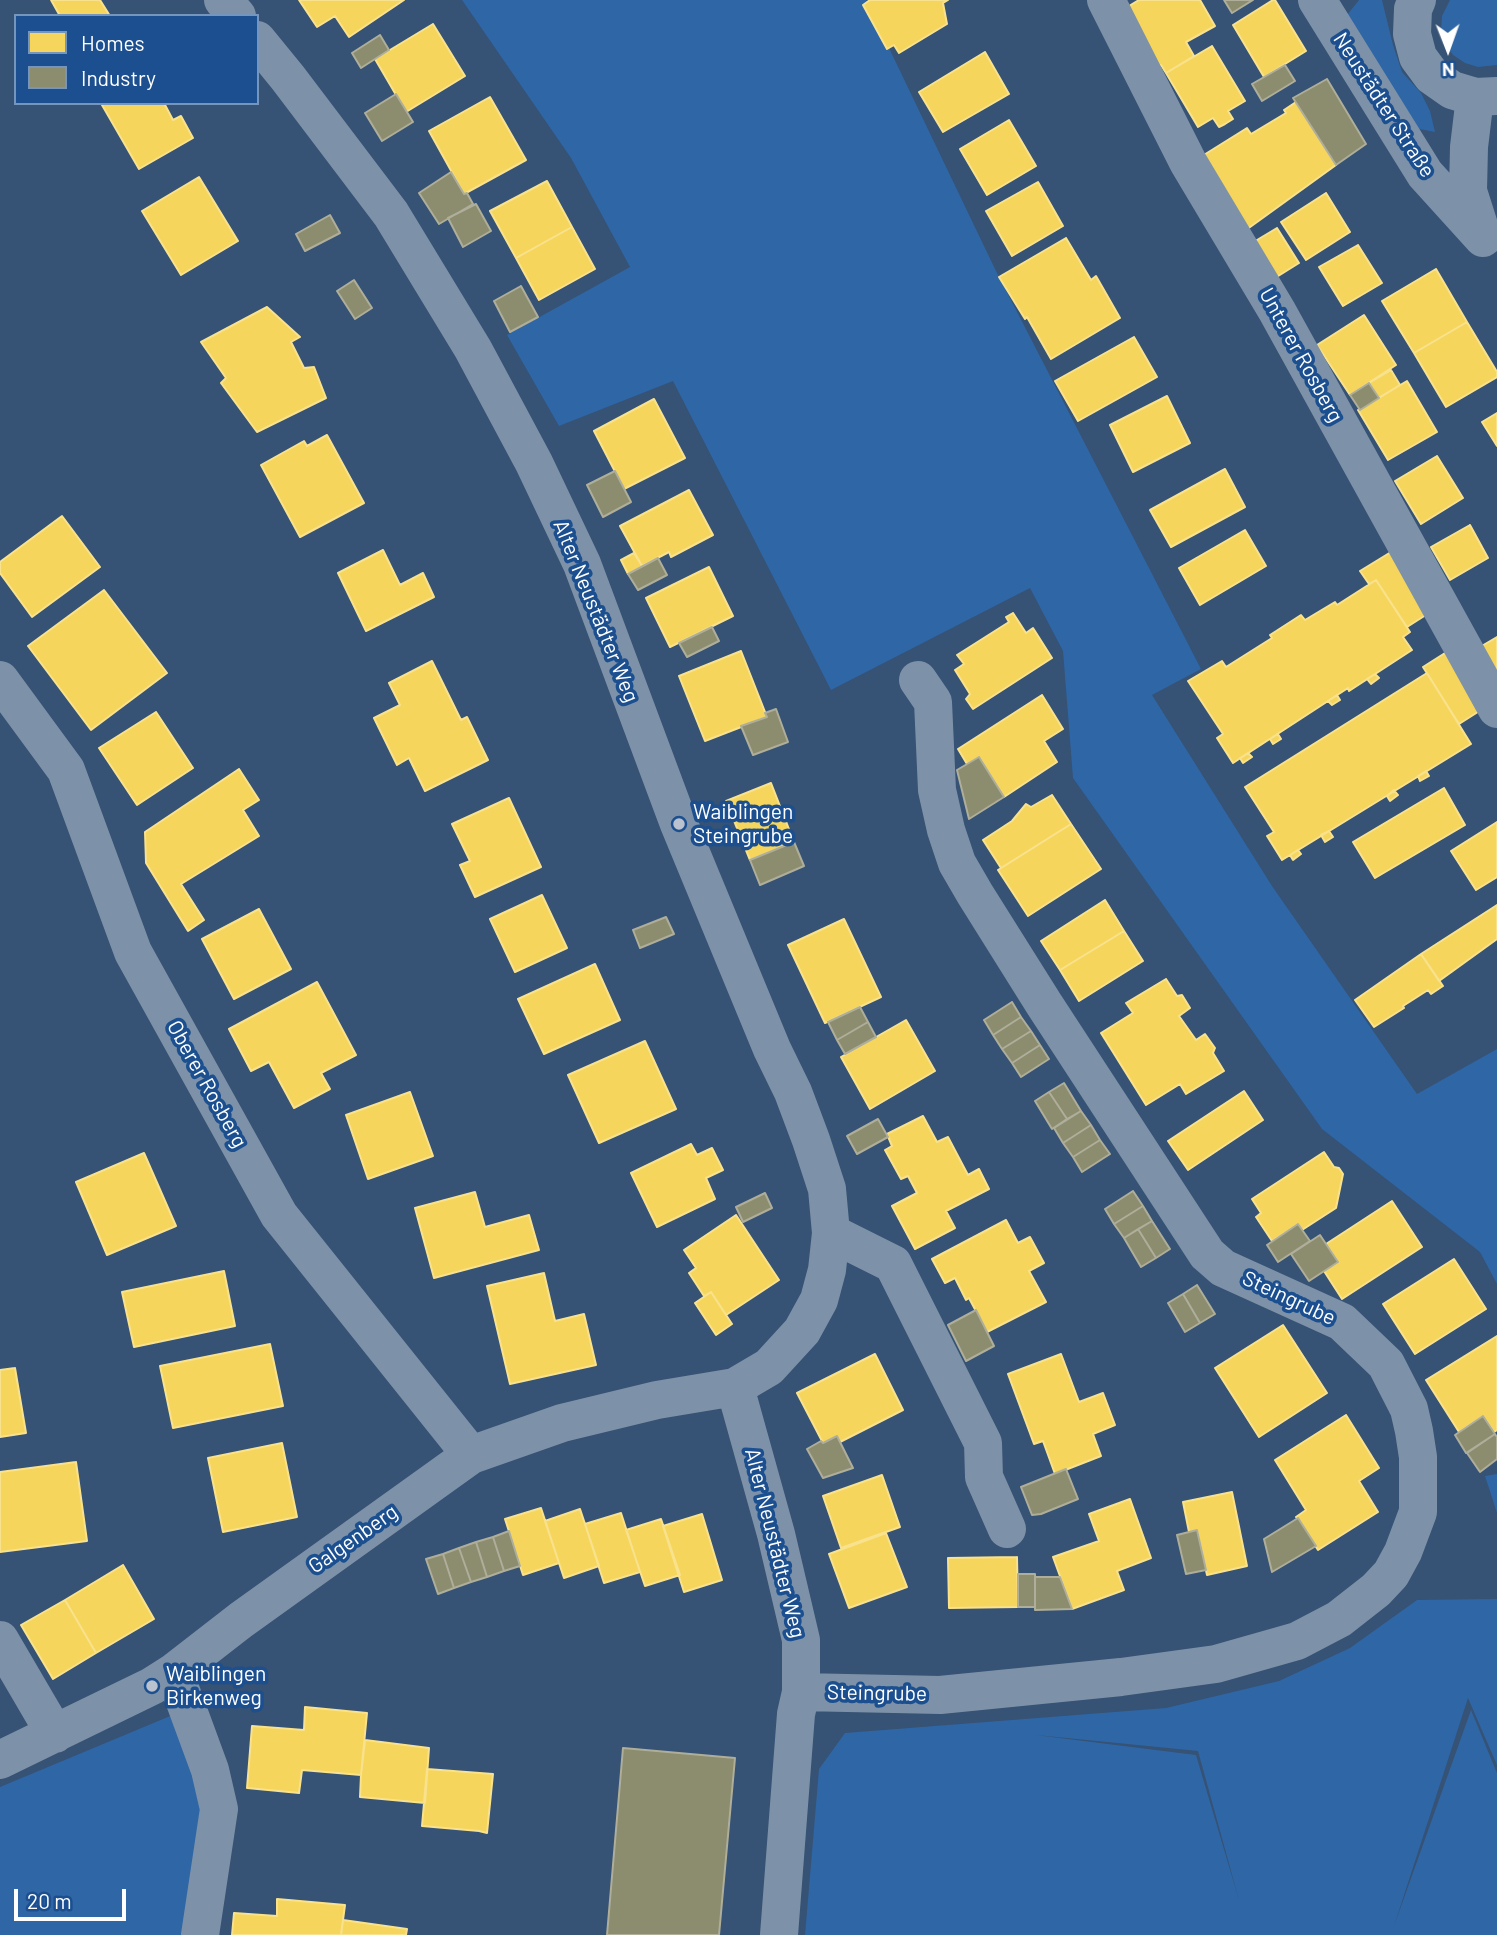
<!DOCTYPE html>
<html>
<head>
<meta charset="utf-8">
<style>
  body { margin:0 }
  #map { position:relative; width:1497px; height:1935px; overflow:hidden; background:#365274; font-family:Barlow,sans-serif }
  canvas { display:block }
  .legend { position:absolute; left:14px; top:14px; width:245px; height:91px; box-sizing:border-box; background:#1b4f8f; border:2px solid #7695bc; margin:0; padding:9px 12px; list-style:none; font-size:21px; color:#fff }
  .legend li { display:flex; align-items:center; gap:14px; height:35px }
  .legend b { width:35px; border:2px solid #7695bc }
  .north { position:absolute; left:1413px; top:14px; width:70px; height:70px; -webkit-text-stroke:5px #1b4f8f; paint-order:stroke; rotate:179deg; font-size:19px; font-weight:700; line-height:28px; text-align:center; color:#fff }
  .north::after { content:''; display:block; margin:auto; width:24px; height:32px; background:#fff; clip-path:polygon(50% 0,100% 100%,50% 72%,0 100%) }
  .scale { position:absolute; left:14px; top:1889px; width:112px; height:32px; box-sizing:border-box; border:4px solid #fff; border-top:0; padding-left:9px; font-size:21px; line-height:24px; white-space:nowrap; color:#fff; -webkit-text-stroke:5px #1b4f8f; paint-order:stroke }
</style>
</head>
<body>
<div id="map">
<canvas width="1497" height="1935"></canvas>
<ul class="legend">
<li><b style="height:19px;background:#f6d55c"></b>Homes</li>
<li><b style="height:19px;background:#8c8c6e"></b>Industry</li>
</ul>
<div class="north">N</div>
<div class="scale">20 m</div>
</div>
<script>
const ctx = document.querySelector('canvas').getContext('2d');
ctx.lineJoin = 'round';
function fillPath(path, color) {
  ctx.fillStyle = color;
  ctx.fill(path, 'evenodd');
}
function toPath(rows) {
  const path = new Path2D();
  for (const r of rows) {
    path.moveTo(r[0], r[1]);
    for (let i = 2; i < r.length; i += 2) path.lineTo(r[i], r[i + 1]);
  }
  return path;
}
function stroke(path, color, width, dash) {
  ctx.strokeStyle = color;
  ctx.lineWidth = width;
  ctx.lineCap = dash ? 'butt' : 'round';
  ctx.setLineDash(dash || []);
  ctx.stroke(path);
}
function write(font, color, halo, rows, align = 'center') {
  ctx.font = font + ' Barlow,sans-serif';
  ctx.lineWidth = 7;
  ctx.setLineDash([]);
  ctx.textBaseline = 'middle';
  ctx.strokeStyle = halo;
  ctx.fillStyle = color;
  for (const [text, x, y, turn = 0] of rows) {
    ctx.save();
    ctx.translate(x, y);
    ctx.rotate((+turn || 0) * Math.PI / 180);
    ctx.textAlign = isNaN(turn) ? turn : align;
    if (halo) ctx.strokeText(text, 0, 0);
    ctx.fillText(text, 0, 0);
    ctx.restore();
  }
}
fillPath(toPath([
  [462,0,866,0,996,271,1201,669,1152,695,1272,886,1417,1094,1497,1049,1497,1284,1480,1252,1322,1129,1073,778,1063,651,1030,588,831,690,673,381,559,426,507,335,630,267,571,158],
  [1359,0,1382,0,1393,45,1402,72,1421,93,1430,111,1435,132,1415,128,1347,15],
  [1450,0,1497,0,1497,65,1478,67,1465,63,1453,55,1445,44,1441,30,1442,16],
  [1497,1474,1497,1513,1485,1476],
  [1497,1599,1497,1765,1468,1698,1394,1926,1471,1710,1497,1773,1497,1935,805,1935,819,1769,845,1733,1166,1708,1279,1681,1350,1648,1417,1600],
  [1036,1735,1198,1751,1239,1900,1196,1755],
  [175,1714,215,1812,189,1935,0,1935,0,1787]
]), '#2f66a5');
const homes = toPath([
  [51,0,100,0,110,16,60,16,51,0],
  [299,0,404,0,349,37,335,16,317,27,299,0],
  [870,0,948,0,943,3,947,24,899,53,894,45,887,49,863,5,870,0],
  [1139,0,1200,0,1215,26,1186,42,1194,56,1166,73,1161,65,1153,69,1129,6,1139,0],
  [1273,0,1275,0,1306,51,1264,77,1233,25,1273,0],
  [433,24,465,76,406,112,375,59,433,24],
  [1212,46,1245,101,1228,111,1233,119,1225,124,1219,127,1213,118,1198,127,1166,73,1212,46],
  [985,52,1009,94,943,132,919,92,985,52],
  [490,97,526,160,464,194,429,131,490,97],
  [1296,102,1336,165,1246,230,1199,158,1247,128,1251,134,1286,113,1284,110,1296,102],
  [104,103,164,103,173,120,181,116,193,138,139,169,102,105,104,103],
  [1009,120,1036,166,987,195,960,149,1009,120],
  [199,177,238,241,181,275,142,211,199,177],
  [547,181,572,227,516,258,490,211,547,181],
  [1038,182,1063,226,1012,256,986,211,1038,182],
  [1326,193,1350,232,1306,260,1281,222,1326,193],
  [572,227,595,269,539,300,516,258,572,227],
  [1277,228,1299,263,1275,278,1252,243,1277,228],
  [1066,238,1091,280,1096,276,1120,318,1051,359,1027,317,1025,319,999,277,1066,238],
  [1358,245,1382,283,1343,306,1319,267,1358,245],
  [1436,269,1467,322,1414,353,1382,301,1436,269],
  [267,307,300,337,291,342,304,368,314,367,326,398,257,432,221,383,226,378,201,342,267,307],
  [1364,315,1396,365,1350,395,1317,345,1364,315],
  [1467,322,1497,372,1497,377,1446,407,1414,353,1467,322],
  [1134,337,1157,377,1078,421,1055,381,1134,337],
  [1391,370,1400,385,1379,398,1369,383,1391,370],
  [1407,381,1437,432,1388,460,1358,410,1407,381],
  [1167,396,1190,443,1133,472,1110,425,1167,396],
  [654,399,685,458,624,489,594,431,654,399],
  [1497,413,1497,446,1482,422,1497,413],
  [327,435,364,503,300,537,261,465,304,441,307,446,327,435],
  [1437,456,1463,498,1421,524,1395,481,1437,456],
  [1225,469,1245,507,1171,547,1150,510,1225,469],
  [689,490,713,535,671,557,669,552,642,566,620,526,689,490],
  [62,516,100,567,32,617,0,573,0,562,62,516],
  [1470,525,1488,558,1450,580,1431,547,1470,525],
  [1245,530,1266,566,1200,605,1179,568,1245,530],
  [383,550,400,585,423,573,434,597,366,631,338,573,383,550],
  [1391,552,1429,613,1407,627,1376,580,1369,584,1360,571,1391,552],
  [634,553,642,566,628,574,621,560,634,553],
  [709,567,733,616,670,647,646,598,709,567],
  [1376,580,1410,632,1403,637,1412,650,1349,691,1348,688,1233,763,1217,738,1223,734,1188,681,1222,661,1226,667,1272,638,1270,635,1301,615,1305,620,1335,602,1337,605,1376,580],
  [104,590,167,673,91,730,28,646,104,590],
  [1013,613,1026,633,1033,628,1052,658,973,709,966,699,970,694,955,670,964,664,957,655,1009,622,1006,617,1013,613],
  [1497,637,1497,677,1480,647,1497,637],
  [741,651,767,717,705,741,679,676,741,651],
  [1445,653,1481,710,1459,724,1423,667,1445,653],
  [432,661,461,720,467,717,488,760,425,791,409,758,397,765,374,718,400,705,389,683,432,661],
  [1427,673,1471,744,1282,860,1267,836,1274,832,1245,787,1427,673],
  [1375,674,1379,678,1371,684,1367,679,1375,674],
  [1042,695,1063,729,1044,741,1057,762,1004,797,979,757,967,764,958,749,1042,695],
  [1337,695,1340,700,1332,705,1328,701,1337,695],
  [156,712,193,768,137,805,99,748,156,712],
  [1278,734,1281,739,1273,744,1270,739,1278,734],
  [1248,753,1252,757,1243,763,1240,758,1248,753],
  [239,769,259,800,243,810,259,836,181,884,204,920,188,931,146,863,145,832,239,769],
  [1426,771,1429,776,1420,781,1418,776,1426,771],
  [771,783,794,842,750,860,726,801,771,783],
  [1444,788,1465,825,1375,878,1353,842,1444,788],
  [1394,790,1398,795,1390,801,1387,796,1394,790],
  [1052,795,1071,824,1001,868,983,840,1012,821,1026,804,1031,807,1052,795],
  [509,798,541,867,475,897,460,865,470,861,452,824,509,798],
  [1497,822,1497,877,1476,890,1451,851,1497,822],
  [1071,824,1101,869,1028,916,998,870,1071,824],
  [1329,831,1333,837,1325,842,1321,835,1329,831],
  [1298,850,1301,854,1293,860,1290,855,1298,850],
  [542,895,567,948,515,972,490,919,542,895],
  [1105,900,1124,931,1060,970,1041,941,1105,900],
  [1497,905,1497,939,1439,981,1421,954,1497,905],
  [259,909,291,969,234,999,202,939,259,909],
  [844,919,881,997,825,1023,788,945,844,919],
  [1124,931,1143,961,1079,1001,1060,970,1124,931],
  [1421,954,1443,986,1431,994,1428,990,1403,1006,1404,1008,1374,1027,1355,1000,1421,954],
  [595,964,620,1020,544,1054,518,999,595,964],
  [1166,979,1177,996,1182,995,1190,1008,1179,1016,1196,1040,1205,1034,1215,1048,1213,1053,1224,1071,1186,1094,1180,1084,1146,1105,1101,1033,1133,1013,1126,1003,1166,979],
  [317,982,356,1055,321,1073,330,1089,294,1108,269,1062,251,1071,229,1029,317,982],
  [906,1020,935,1071,870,1109,841,1057,906,1020],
  [645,1041,676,1109,599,1143,568,1075,645,1041],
  [1244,1091,1263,1120,1188,1170,1168,1141,1244,1091],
  [410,1092,433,1156,368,1179,346,1115,410,1092],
  [923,1116,937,1142,948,1137,968,1175,979,1169,989,1189,946,1211,955,1228,915,1249,892,1206,917,1193,908,1176,901,1179,885,1150,892,1146,887,1134,923,1116],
  [691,1144,697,1155,712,1148,723,1170,706,1178,715,1199,657,1227,631,1173,691,1144],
  [1324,1152,1334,1167,1339,1168,1343,1174,1336,1208,1302,1230,1298,1224,1272,1241,1256,1217,1261,1213,1252,1199,1324,1152],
  [144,1153,176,1226,107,1255,76,1182,144,1153],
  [475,1192,485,1227,529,1215,539,1250,434,1278,415,1208,475,1192],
  [1392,1201,1422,1247,1342,1299,1324,1271,1338,1262,1326,1244,1392,1201],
  [736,1215,779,1280,726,1315,711,1292,704,1296,689,1273,696,1268,684,1250,736,1215],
  [1006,1220,1018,1243,1030,1237,1044,1263,1029,1271,1046,1302,987,1332,969,1298,966,1300,955,1278,945,1283,932,1259,1006,1220],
  [1454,1259,1486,1309,1415,1354,1383,1304,1454,1259],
  [224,1271,235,1326,134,1347,122,1292,224,1271],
  [544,1273,555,1321,584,1314,596,1365,510,1384,487,1286,544,1273],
  [711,1292,732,1324,716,1335,695,1303,711,1292],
  [1283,1325,1327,1393,1259,1437,1215,1368,1283,1325],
  [1497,1336,1497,1430,1494,1432,1483,1416,1459,1432,1426,1380,1497,1336],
  [270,1344,283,1406,173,1428,160,1366,270,1344],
  [875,1354,903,1410,840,1442,837,1436,823,1443,797,1393,875,1354],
  [1061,1354,1079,1402,1103,1393,1115,1425,1093,1434,1101,1456,1055,1474,1043,1441,1034,1444,1008,1374,1061,1354],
  [15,1368,26,1433,0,1437,0,1370,15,1368],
  [1346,1415,1379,1468,1359,1481,1378,1512,1318,1550,1296,1517,1306,1510,1275,1460,1346,1415],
  [282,1443,297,1517,223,1532,208,1458,282,1443],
  [76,1462,87,1541,0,1552,0,1472,76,1462],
  [882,1475,900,1527,841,1548,823,1496,882,1475],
  [1232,1492,1247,1566,1207,1575,1197,1530,1189,1532,1183,1502,1232,1492],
  [1130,1499,1151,1558,1117,1571,1124,1590,1072,1609,1053,1557,1099,1541,1089,1514,1130,1499],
  [541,1508,559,1563,523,1575,505,1519,541,1508],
  [580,1509,599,1566,564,1578,545,1521,580,1509],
  [621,1513,640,1572,604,1583,585,1524,621,1513],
  [702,1514,722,1580,684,1592,663,1526,702,1514],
  [661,1519,680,1575,645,1586,626,1530,661,1519],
  [886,1533,907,1587,849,1608,829,1554,886,1533],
  [1017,1557,1018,1607,949,1608,948,1558,1017,1557],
  [123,1565,154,1619,96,1653,65,1600,123,1565],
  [65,1600,96,1653,53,1679,21,1625,65,1600],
  [305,1707,367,1713,361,1775,302,1770,299,1793,247,1788,252,1726,304,1730,305,1707],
  [365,1740,429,1748,425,1803,360,1797,361,1775,365,1740],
  [427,1769,493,1774,487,1833,479,1831,422,1826,427,1769],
  [277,1899,345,1905,341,1935,232,1935,234,1913,277,1916,277,1899],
  [343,1920,407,1929,406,1935,341,1935,343,1920]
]);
fillPath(homes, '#f6d55c');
stroke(homes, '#f9e28d', 2);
const industry = toPath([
  [1224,0,1253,0,1232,13,1224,0],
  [380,35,389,50,361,68,352,53,380,35],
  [1285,65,1295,81,1262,101,1252,84,1285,65],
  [1327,79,1366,144,1336,165,1293,98,1327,79],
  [396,94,413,122,382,141,365,113,396,94],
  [451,172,464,194,467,193,473,204,439,224,419,193,451,172],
  [476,204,491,231,463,247,448,218,476,204],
  [330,215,340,233,305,251,296,234,330,215],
  [354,280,372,308,355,319,337,291,354,280],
  [521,286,538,317,510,332,494,301,521,286],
  [1369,383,1379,398,1360,410,1350,395,1369,383],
  [615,471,631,502,603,517,587,485,615,471],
  [658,558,667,575,638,590,628,574,658,558],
  [712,627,719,641,687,657,679,643,712,627],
  [776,709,788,742,753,755,741,726,767,717,765,713,776,709],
  [979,757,1004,797,969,819,957,770,979,757],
  [794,842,804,866,760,885,750,860,794,842],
  [666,917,674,934,640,948,633,930,666,917],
  [1012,1002,1021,1017,993,1035,984,1020,1012,1002],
  [860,1007,868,1022,837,1040,828,1022,860,1007],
  [1021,1017,1031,1031,1002,1049,993,1035,1021,1017],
  [868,1022,876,1037,845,1054,837,1040,868,1022],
  [1031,1031,1040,1045,1012,1063,1002,1049,1031,1031],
  [1040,1045,1049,1059,1021,1077,1012,1063,1040,1045],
  [1064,1083,1081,1111,1067,1119,1049,1092,1064,1083],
  [1049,1092,1067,1119,1052,1129,1035,1101,1049,1092],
  [1081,1111,1091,1125,1063,1143,1054,1128,1081,1111],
  [878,1119,888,1137,857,1154,847,1136,878,1119],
  [1091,1125,1100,1140,1073,1157,1063,1143,1091,1125],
  [1100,1140,1110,1154,1082,1172,1073,1157,1100,1140],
  [1133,1191,1143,1206,1114,1224,1105,1209,1133,1191],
  [765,1193,772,1208,743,1222,736,1207,765,1193],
  [1143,1206,1152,1221,1124,1238,1114,1224,1143,1206],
  [1152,1221,1170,1249,1156,1258,1138,1229,1152,1221],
  [1298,1224,1310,1241,1278,1262,1267,1245,1298,1224],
  [1138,1229,1156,1258,1141,1267,1124,1238,1138,1229],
  [1320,1235,1338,1262,1309,1281,1291,1254,1320,1235],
  [1197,1285,1215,1314,1200,1323,1183,1294,1197,1285],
  [1183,1294,1200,1323,1185,1332,1168,1303,1183,1294],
  [976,1310,994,1346,966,1361,948,1325,976,1310],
  [1483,1416,1495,1434,1466,1453,1455,1435,1483,1416],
  [1495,1434,1497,1437,1497,1459,1480,1472,1467,1453,1495,1434],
  [837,1436,853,1468,823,1478,807,1449,821,1441,823,1443,837,1436],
  [1066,1469,1078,1499,1041,1514,1032,1515,1021,1487,1066,1469],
  [1298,1518,1316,1546,1272,1572,1264,1539,1298,1518],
  [1197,1530,1206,1570,1186,1574,1177,1535,1197,1530],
  [509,1531,520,1566,504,1571,493,1537,509,1531],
  [493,1537,504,1571,487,1577,476,1542,493,1537],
  [476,1542,487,1577,471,1582,459,1548,476,1542],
  [459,1548,471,1582,454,1588,443,1554,459,1548],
  [443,1554,454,1588,438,1594,426,1559,443,1554],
  [1018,1574,1035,1574,1035,1607,1018,1607,1018,1574],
  [1035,1577,1060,1577,1072,1609,1035,1610,1035,1577],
  [623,1748,735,1758,719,1935,607,1935,623,1748]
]);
fillPath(industry, '#8c8c6e');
stroke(industry, '#aeae9a', 2);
stroke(toPath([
  [223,0,237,16],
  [1106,0,1188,162,1277,311,1497,709],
  [1317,0,1425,174,1483,238],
  [1417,0,1413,9,1412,34,1418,57,1432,76,1452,90,1475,97,1497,96],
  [1475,97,1469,147,1468,191,1481,232],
  [0,680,66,770,133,952,279,1215,471,1455],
  [831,1233,893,1264,983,1443,984,1477,1007,1529],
  [735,1387,776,1534,801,1640,801,1692,796,1714,779,1935],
  [0,1640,55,1734],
  [174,1672,210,1770,219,1809,200,1935],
  [801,1692,940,1695,1121,1677,1216,1664,1297,1641,1339,1619,1376,1590,1391,1574,1403,1552,1418,1512,1418,1457,1414,1431,1409,1409,1386,1364,1342,1322,1223,1268,1207,1254,1044,1004,975,894,957,863,946,830,937,790,933,702,918,680],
  [0,1760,152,1686,174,1672,241,1620,471,1455,562,1423,657,1400,735,1387,769,1367,802,1331,819,1300,827,1270,831,1233,827,1189,811,1140,793,1092,772,1049,679,824,582,564,534,463,473,349,391,214,288,78,257,40]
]), '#7d92a8', 38);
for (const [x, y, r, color] of [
  [679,824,7,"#b9c2ce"],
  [152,1686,7,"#b9c2ce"]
]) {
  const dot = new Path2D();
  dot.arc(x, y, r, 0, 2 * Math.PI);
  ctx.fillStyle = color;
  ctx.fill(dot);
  stroke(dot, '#1b4f8f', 2.5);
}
write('21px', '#fff', '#1b4f8f', [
  ["Neustädter Straße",1384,105,57],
  ["Unterer Rosberg",1301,355,61],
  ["Alter Neustädter Weg",596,611,68],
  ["Oberer Rosberg",207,1084,61],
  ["Steingrube",1289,1298,25],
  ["Galgenberg",353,1539,-35],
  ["Alter Neustädter Weg",775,1543,76],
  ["Steingrube",877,1693,1]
]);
write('21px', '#fff', '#1b4f8f', [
  ["Waiblingen",693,812],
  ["Steingrube",693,836],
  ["Waiblingen",166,1674],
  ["Birkenweg",166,1698]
], 'left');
</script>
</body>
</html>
